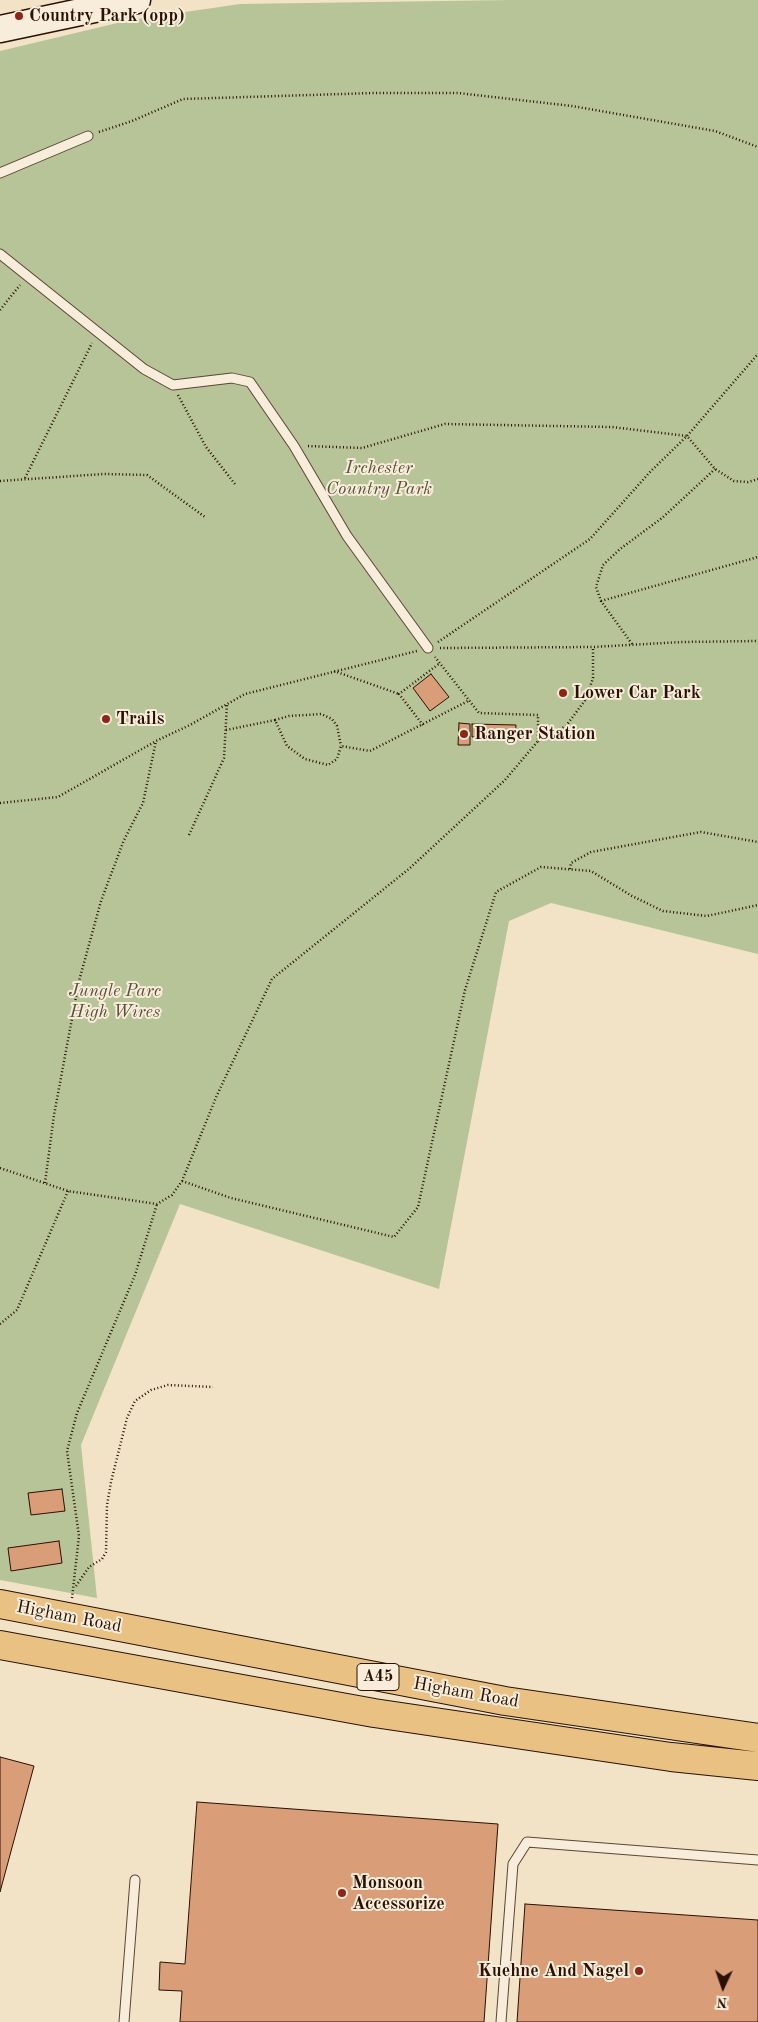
<!DOCTYPE html>
<html>
<head>
<meta charset="utf-8">
<style>
  body { margin:0 }
  #map { position:relative; width:758px; height:2022px; overflow:hidden; background:#f2e3c6; font-family:"Old Standard TT",serif }
  canvas { display:block }
  .north { position:absolute; left:698px; top:1962px; width:50px; height:50px; -webkit-text-stroke:4px #f7edda; paint-order:stroke; rotate:183deg; font-size:14px; font-weight:700; line-height:20px; text-align:center; color:#291104 }
  .north::after { content:''; display:block; margin:auto; width:18px; height:22px; background:#291104; clip-path:polygon(50% 0,100% 100%,50% 72%,0 100%) }
</style>
</head>
<body>
<div id="map">
<canvas width="758" height="2022"></canvas>
<div class="north">N</div>
</div>
<script>
const ctx = document.querySelector('canvas').getContext('2d');
ctx.lineJoin = 'round';
function fillPath(path, color) {
  ctx.fillStyle = color;
  ctx.fill(path, 'evenodd');
}
function toPath(rows) {
  const path = new Path2D();
  for (const r of rows) {
    path.moveTo(r[0], r[1]);
    for (let i = 2; i < r.length; i += 2) path.lineTo(r[i], r[i + 1]);
  }
  return path;
}
function stroke(path, color, width, dash) {
  ctx.strokeStyle = color;
  ctx.lineWidth = width;
  ctx.lineCap = dash ? 'butt' : 'round';
  ctx.setLineDash(dash || []);
  ctx.stroke(path);
}
function write(font, color, halo, rows, align = 'center') {
  ctx.font = font + ' "Old Standard TT",serif';
  ctx.lineWidth = 4;
  ctx.setLineDash([]);
  ctx.textBaseline = 'middle';
  ctx.strokeStyle = halo;
  ctx.fillStyle = color;
  for (const [text, x, y, turn = 0] of rows) {
    ctx.save();
    ctx.translate(x, y);
    ctx.rotate((+turn || 0) * Math.PI / 180);
    ctx.textAlign = isNaN(turn) ? turn : align;
    if (halo) ctx.strokeText(text, 0, 0);
    ctx.fillText(text, 0, 0);
    ctx.restore();
  }
}
fillPath(toPath([
  [510,0,758,0,758,954,551,903,509,921,439,1289,180,1204,81,1445,97,1598,0,1580,0,51,130,20,240,4]
]), '#b7c498');
const building = toPath([
  [431,674,449,697,430,711,413,688,431,674],
  [459,723,470,724,470,745,458,745,459,723],
  [472,724,516,725,515,737,472,737,472,724],
  [62,1489,65,1511,31,1515,28,1493,62,1489],
  [59,1541,62,1563,11,1571,8,1548,59,1541],
  [0,1757,34,1766,0,1892,0,1757],
  [197,1802,498,1824,484,2022,180,2022,182,1991,159,1990,160,1962,185,1964,197,1802],
  [525,1904,758,1920,758,2022,517,2022,525,1904]
]);
fillPath(building, '#d99d78');
stroke(building, '#291104', 1);
const service = toPath([
  [0,173,88,136],
  [0,254,144,369,173,385,232,378,250,382,294,446,347,536,428,648],
  [124,2022,135,1880],
  [501,2022,513,1864,527,1842,758,1860]
]);
const secondary = toPath([
  [0,29,137,0]
]);
const trunk = toPath([
  [0,1604,505,1701,758,1738],
  [0,1645,374,1713,671,1757,758,1766]
]);
stroke(service, '#5b4634', 11);
stroke(secondary, '#291104', 29);
stroke(trunk, '#291104', 30);
stroke(toPath([
  [99,132,132,121,183,99,374,93,458,93,572,106,715,131,758,147],
  [0,310,20,285],
  [178,395,206,447,235,484],
  [308,446,362,448,445,424,612,427,687,436,715,469,734,481,748,482,758,479],
  [25,478,92,343],
  [0,481,104,474,147,475,205,517],
  [601,601,758,557],
  [438,642,590,539,650,472,687,436,758,354],
  [632,644,601,601,596,587,603,565,620,549,662,518,715,469],
  [440,648,593,647,682,642,758,641],
  [334,671,399,694],
  [275,720,289,716,321,714,332,719,337,726,341,746],
  [423,725,399,694,440,663],
  [226,730,275,720,287,746,305,759,328,765,337,759,341,746,370,751,470,700],
  [538,741,566,726,586,699,593,678,593,647],
  [0,803,58,797,156,741,190,725,245,694,417,651],
  [189,835,224,758,227,704],
  [570,869,571,863,591,852,701,832,758,842],
  [0,1168,68,1191,157,1204,172,1195,182,1181,217,1095,272,979,410,868,505,780,538,741,538,715,479,713,435,657],
  [182,1181,231,1198,394,1237,418,1207,465,990,496,892,541,867,591,871,632,896,663,911,707,916,758,905],
  [45,1183,54,1115,79,981,101,901,124,840,143,803,156,741],
  [0,1324,17,1310,68,1191],
  [76,1586,89,1567,102,1559,106,1552,107,1505,111,1482,127,1418,135,1401,151,1390,168,1385,213,1387],
  [72,1598,79,1536,67,1451,77,1413,135,1275,157,1204]
]), '#291104', 2.5, [1, 2.5]);
stroke(service, '#f7edda', 9);
stroke(secondary, '#f7edda', 26);
stroke(trunk, '#e9c283', 28);
for (const [x, y, r, color] of [
  [19,16,5,"#8f2418"],
  [563,693,5,"#8f2418"],
  [106,719,5,"#8f2418"],
  [464,734,5,"#8f2418"],
  [342,1893,5,"#8f2418"],
  [639,1971,5,"#8f2418"]
]) {
  const dot = new Path2D();
  dot.arc(x, y, r, 0, 2 * Math.PI);
  ctx.fillStyle = color;
  ctx.fill(dot);
  stroke(dot, '#f7edda', 2);
}
for (const [x, y, w] of [
  [378,1677,42]
]) {
  const box = new Path2D();
  box.roundRect(x - w / 2, y - 13.5, w, 27, 4);
  ctx.fillStyle = '#f7edda';
  ctx.fill(box);
  stroke(box, '#291104', 1);
}
write('bold 16px', '#291104', null, [
  ["A45",378,1677]
]);
write('bold 18px', '#291104', '#f7edda', [
  ["Country Park (opp)",29,16],
  ["Lower Car Park",573,693],
  ["Trails",116,719],
  ["Ranger Station",474,734],
  ["Monsoon",352,1883],
  ["Accessorize",352,1904],
  ["Kuehne And Nagel",629,1971,"right"]
], 'left');
write('italic 18px', '#5b5038', '#f7edda', [
  ["Irchester",379,468],
  ["Country Park",379,489],
  ["Jungle Parc",115,991],
  ["High Wires",115,1012]
]);
write('18px', '#291104', '#f7edda', [
  ["Higham Road",69,1617,11],
  ["Higham Road",466,1693,10]
]);
</script>
</body>
</html>
